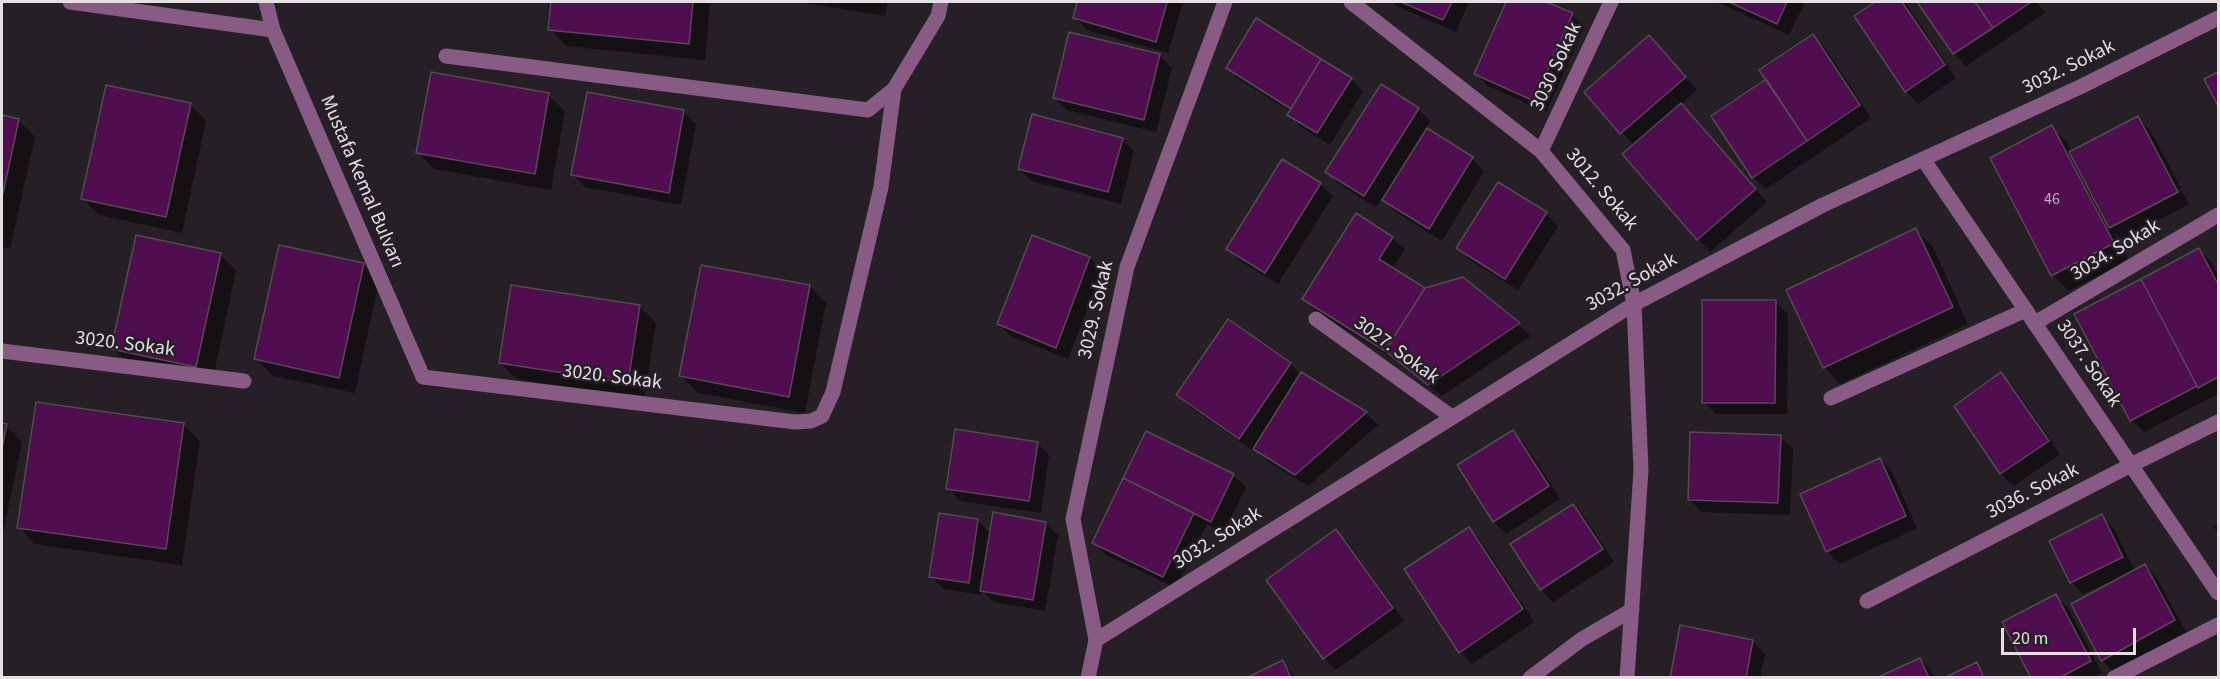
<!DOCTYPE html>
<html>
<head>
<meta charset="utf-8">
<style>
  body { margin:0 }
  #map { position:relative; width:2220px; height:679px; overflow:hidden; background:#261f26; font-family:"Source Sans 3",sans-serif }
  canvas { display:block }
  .frame { position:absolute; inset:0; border:3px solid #e3dfe3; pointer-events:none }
  .scale { position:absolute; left:2001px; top:628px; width:135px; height:27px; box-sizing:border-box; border:3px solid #e3dfe3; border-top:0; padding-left:8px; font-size:18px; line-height:21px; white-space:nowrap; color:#e3dfe3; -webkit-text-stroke:4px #261f26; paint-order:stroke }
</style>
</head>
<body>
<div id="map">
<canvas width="2220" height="679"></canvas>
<div class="frame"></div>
<div class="scale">20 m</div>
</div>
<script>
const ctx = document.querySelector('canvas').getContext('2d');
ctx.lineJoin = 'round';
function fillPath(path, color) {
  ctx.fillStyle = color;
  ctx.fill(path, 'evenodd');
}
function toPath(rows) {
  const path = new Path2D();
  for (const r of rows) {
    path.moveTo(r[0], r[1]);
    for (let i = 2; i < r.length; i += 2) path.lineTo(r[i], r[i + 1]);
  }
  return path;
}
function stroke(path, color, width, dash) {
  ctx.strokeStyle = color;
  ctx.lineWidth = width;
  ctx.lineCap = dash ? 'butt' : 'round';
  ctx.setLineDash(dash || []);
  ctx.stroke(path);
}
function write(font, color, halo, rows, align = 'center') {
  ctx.font = font + ' "Source Sans 3",sans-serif';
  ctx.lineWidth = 5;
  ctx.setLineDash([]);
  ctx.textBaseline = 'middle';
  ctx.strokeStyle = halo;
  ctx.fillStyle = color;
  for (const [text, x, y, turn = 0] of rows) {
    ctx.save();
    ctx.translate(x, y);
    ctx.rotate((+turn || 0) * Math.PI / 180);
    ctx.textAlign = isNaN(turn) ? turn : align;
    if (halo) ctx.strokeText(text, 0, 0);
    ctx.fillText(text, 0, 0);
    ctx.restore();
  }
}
fillPath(toPath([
  [552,2,710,2,705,60,566,46,550,29],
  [798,2,888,2,885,16],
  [1079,2,1183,2,1168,53,1087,30,1074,17],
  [1393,2,1469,2,1456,32,1397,6],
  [1508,2,1542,2,1572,15,1584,27,1546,112,1488,86,1476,74],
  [1717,2,1805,2,1789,35],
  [1878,2,1905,2,1956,78,1918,104,1906,91,1856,16],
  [1919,2,2037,2,2045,13,1966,66,1954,53],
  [1813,36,1825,48,1871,118,1766,189,1753,177],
  [1649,37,1697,90,1680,105,1767,202,1710,252,1624,154,1634,146,1586,92],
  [1160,56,1172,68,1156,132,1067,110,1054,98],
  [1227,68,1351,79,1363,91,1330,145,1301,127,1289,115,1291,112,1240,80],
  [548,95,565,111,551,190,434,169,418,152],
  [190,105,206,121,182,233,99,215,83,199],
  [1418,109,1430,121,1425,129,1472,159,1484,171,1442,241,1396,212,1382,198,1376,207,1339,184,1327,172],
  [683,111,696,124,681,205,585,187,573,175],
  [2,116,18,120,35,137,10,249,2,247],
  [2137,118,2150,130,2181,188,2112,225,2112,228,2182,191,2189,204,2122,240,2116,234,2129,260,2069,291,2053,275,2051,127,2068,143,2072,152],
  [1122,139,1134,151,1121,204,1032,181,1019,169],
  [1320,184,1333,196,1278,284,1240,261,1228,249],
  [1546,214,1558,226,1518,290,1470,260,1458,248],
  [1356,215,1392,238,1405,250,1392,269,1424,289,1462,278,1531,336,1442,396,1400,363,1316,311,1304,299],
  [1916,230,1933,247,1968,324,1840,384,1824,367],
  [1033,237,1090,258,1102,271,1068,359,1011,336,998,324],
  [2199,249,2211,262,2218,275,2218,394,2144,432,2131,420],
  [220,254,236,271,212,383,129,365,113,348],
  [363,264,379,281,355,393,273,376,256,359],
  [810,286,826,303,805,413,698,393,681,376],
  [1775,302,1788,314,1787,414,1716,414,1704,402],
  [639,306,656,323,644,399,517,379,500,363],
  [1290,364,1301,375,1366,414,1378,425,1308,486,1267,461,1254,447,1252,450,1190,407,1178,395],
  [2001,374,2014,387,2060,454,2014,486,2001,474,1956,406],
  [183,424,200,441,182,565,35,544,19,527],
  [2,425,6,426,22,442,2,538],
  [1512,432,1525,444,1560,499,1506,534,1494,522,1459,466],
  [1780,437,1793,449,1790,515,1702,512,1689,499],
  [1037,443,1049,455,1041,513,960,501,948,488],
  [1880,459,1892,472,1917,528,1840,564,1827,551,1802,495],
  [1233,475,1246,487,1223,533,1207,524,1176,588,1106,555,1094,542],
  [1573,505,1585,518,1614,562,1553,602,1541,589,1512,544],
  [2102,516,2114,529,2135,571,2145,565,2157,578,2186,632,2114,672,2102,660,2110,584,2109,582,2083,594,2071,582],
  [978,521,991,534,1046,523,1058,535,1045,611,994,602,982,590,981,595,943,589,931,576],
  [2218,524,2218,534,2214,527],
  [1469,529,1481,541,1534,622,1472,664,1460,652],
  [1336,531,1348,543,1404,621,1336,670,1324,658],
  [2055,596,2068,608,2102,673,2094,678,2032,678],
  [1752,641,1765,654,1760,678,1671,678],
  [1920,659,1932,672,1935,678,1879,678],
  [1282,662,1296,678,1249,678],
  [1977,664,1986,678,1948,678]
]), '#0007');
const building = toPath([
  [551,2,693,2,689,44,548,30,551,2],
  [1077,2,1167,2,1156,42,1073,18,1077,2],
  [1401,2,1452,2,1443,20,1401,2],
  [1506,2,1546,2,1573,13,1534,101,1474,74,1506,2],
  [1729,2,1787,2,1777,24,1729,2],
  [1875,2,1902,2,1945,65,1905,92,1854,16,1875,2],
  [1917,2,1975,2,1993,28,1953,54,1917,2],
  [1975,2,2031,2,1993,28,1975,2],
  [1256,18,1321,59,1291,109,1226,68,1256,18],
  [1069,32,1160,54,1144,120,1053,98,1069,32],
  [1813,34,1860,105,1807,141,1759,70,1813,34],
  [1649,35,1686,77,1620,134,1584,92,1649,35],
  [1321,59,1352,78,1317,133,1287,115,1321,59],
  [431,72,549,93,535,174,416,153,431,72],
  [2218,72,2218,106,2204,79,2218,72],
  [1766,79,1807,141,1752,178,1711,116,1766,79],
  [1381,84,1419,108,1364,196,1325,172,1381,84],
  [106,85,191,103,166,217,81,199,106,85],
  [587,92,684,110,669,193,571,175,587,92],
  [1681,103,1756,189,1697,240,1622,154,1681,103],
  [1032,114,1123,138,1108,192,1018,169,1032,114],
  [2,115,19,119,2,198,2,115],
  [2138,116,2178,192,2109,228,2069,152,2138,116],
  [2052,125,2114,243,2051,276,1990,158,2052,125],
  [1427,128,1473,157,1429,229,1382,200,1427,128],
  [1282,159,1321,183,1265,273,1226,249,1282,159],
  [1498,182,1547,212,1505,279,1456,248,1498,182],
  [1356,213,1393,237,1379,259,1425,288,1385,351,1302,299,1356,213],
  [1916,228,1953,307,1823,368,1786,290,1916,228],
  [136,235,221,253,196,367,111,349,136,235],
  [1032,235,1090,257,1056,348,997,324,1032,235],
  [279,245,364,263,339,378,254,359,279,245],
  [2199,248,2218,284,2218,377,2198,388,2141,279,2199,248],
  [701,265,810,285,789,397,679,376,701,265],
  [1463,277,1520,323,1428,385,1385,351,1425,288,1463,277],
  [2141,279,2197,386,2130,421,2074,314,2141,279],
  [511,285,640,305,628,383,499,363,511,285],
  [1702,300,1776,300,1775,403,1702,403,1702,300],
  [1228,319,1291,363,1239,439,1176,395,1228,319],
  [1301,372,1367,412,1295,475,1253,449,1301,372],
  [2001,372,2049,441,2000,474,1954,406,2001,372],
  [36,402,184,423,166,549,17,528,36,402],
  [2,423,7,424,2,448,2,423],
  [955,429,1038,442,1029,501,946,489,955,429],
  [1513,430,1549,486,1493,522,1457,465,1513,430],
  [1146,431,1234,474,1211,522,1123,478,1146,431],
  [1690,432,1781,435,1778,503,1688,500,1690,432],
  [1880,458,1906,516,1826,552,1800,494,1880,458],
  [1123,478,1194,513,1163,577,1092,543,1123,478],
  [1573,504,1603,549,1540,590,1510,544,1573,504],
  [993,512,1046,522,1033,600,980,591,993,512],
  [939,513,978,519,969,583,929,577,939,513],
  [2102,514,2123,557,2070,583,2049,541,2102,514],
  [1469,527,1523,609,1459,653,1404,569,1469,527],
  [1336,529,1393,608,1323,659,1266,580,1336,529],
  [2145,564,2175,620,2101,661,2071,604,2145,564],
  [2056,594,2091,661,2059,678,2031,678,2002,622,2056,594],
  [1680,625,1753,640,1746,678,1670,678,1680,625],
  [1920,658,1929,678,1876,678,1920,658],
  [1283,660,1291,678,1246,678,1283,660],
  [1977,662,1984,678,1944,678,1977,662]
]);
fillPath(building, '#500d4f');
stroke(building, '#534b52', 1.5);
stroke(toPath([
  [70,2,273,30],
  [266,2,273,30,423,377,795,422,811,421,822,416,833,392,881,187,894,89],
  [1351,2,1541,151,1623,250,1634,304,1641,470,1627,678],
  [446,56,868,110,894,89,938,16,941,2],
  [1541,151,1611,2],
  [1923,159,2218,593],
  [1316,319,1452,417],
  [2035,323,2218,215],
  [2,351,244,381],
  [1831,398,2026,310],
  [1867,601,2131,465,2218,422],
  [1096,640,1634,304,1823,205,2080,87,2218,18],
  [1088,678,1096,640,1073,519,1127,267,1225,2],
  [1530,678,1582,639,1632,610],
  [2114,678,2218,625]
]), '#875b84', 15);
write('16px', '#beaabe', null, [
  ["46",2052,200]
]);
write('20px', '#e3dfe3', '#261f26', [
  ["3030 Sokak",1557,67,-65],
  ["3032. Sokak",2069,68,-26],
  ["Mustafa Kemal Bulvarı",361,182,67],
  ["3012. Sokak",1601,190,50],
  ["3034. Sokak",2116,251,-31],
  ["3032. Sokak",1632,283,-29],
  ["3029. Sokak",1097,310,-77],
  ["3020. Sokak",125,345,7],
  ["3027. Sokak",1396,351,36],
  ["3037. Sokak",2088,364,56],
  ["3020. Sokak",612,378,7],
  ["3036. Sokak",2033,492,-27],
  ["3032. Sokak",1218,539,-32]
]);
</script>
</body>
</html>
